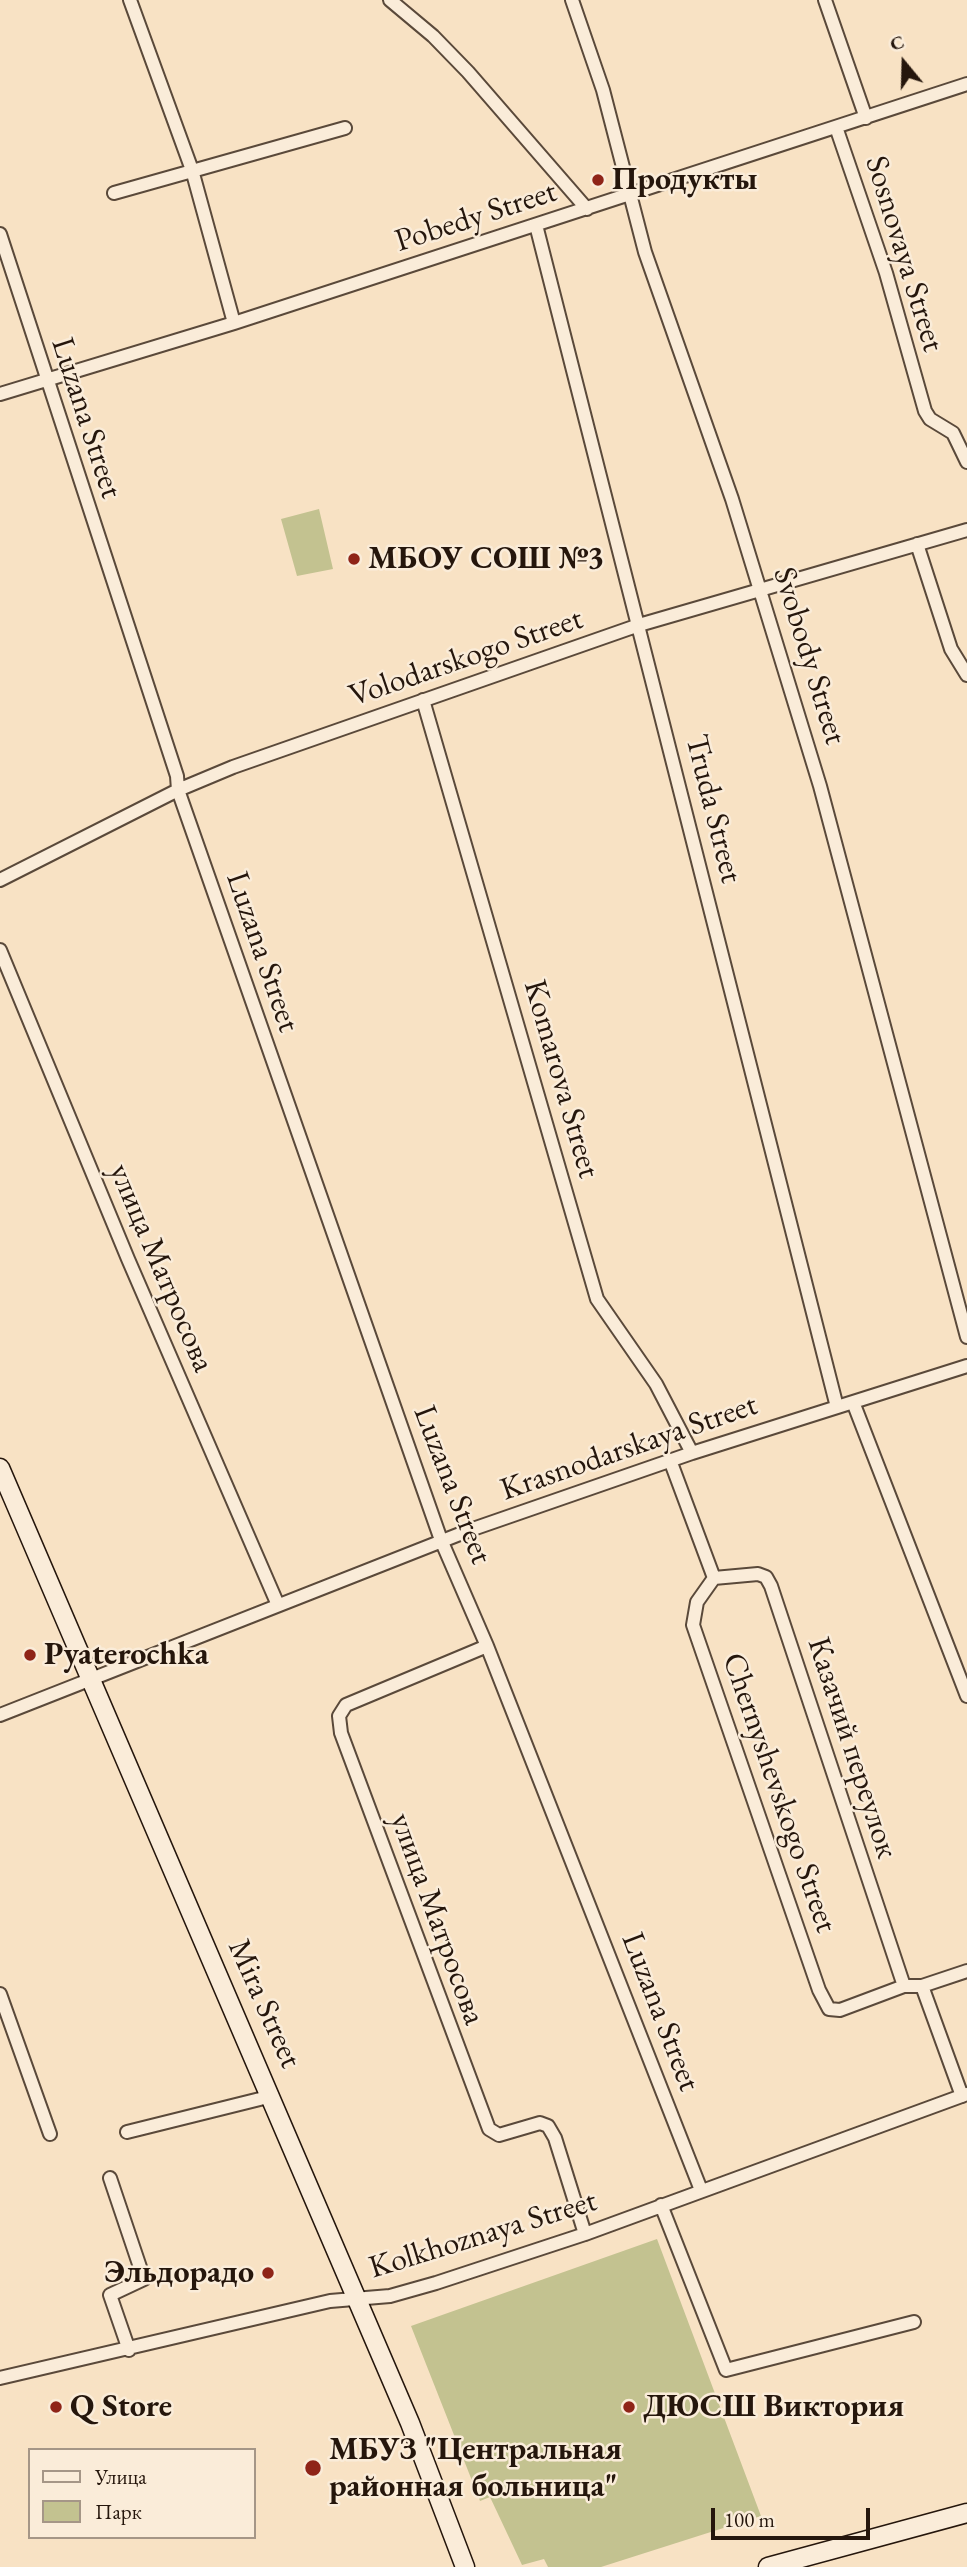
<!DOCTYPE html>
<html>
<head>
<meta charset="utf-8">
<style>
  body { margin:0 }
  #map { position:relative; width:967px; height:2567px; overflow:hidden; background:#f8e2c4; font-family:"EB Garamond",serif }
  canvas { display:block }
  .legend { position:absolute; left:28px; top:2448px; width:228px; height:91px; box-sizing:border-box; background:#faecd9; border:2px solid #a59687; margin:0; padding:9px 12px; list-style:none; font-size:21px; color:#25160c }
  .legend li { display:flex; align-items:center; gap:14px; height:35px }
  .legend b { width:35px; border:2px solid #a59687 }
  .north { position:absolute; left:869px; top:28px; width:70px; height:70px; -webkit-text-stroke:5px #faecd9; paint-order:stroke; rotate:341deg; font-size:19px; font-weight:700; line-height:28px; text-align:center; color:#25160c }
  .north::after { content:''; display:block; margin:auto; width:24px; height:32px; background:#25160c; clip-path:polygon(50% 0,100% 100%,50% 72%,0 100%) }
  .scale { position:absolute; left:711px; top:2508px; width:159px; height:32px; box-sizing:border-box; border:4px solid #25160c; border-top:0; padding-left:9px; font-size:21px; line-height:24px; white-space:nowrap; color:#25160c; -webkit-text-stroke:5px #faecd9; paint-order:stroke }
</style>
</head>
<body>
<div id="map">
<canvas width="967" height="2567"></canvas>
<ul class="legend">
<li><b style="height:9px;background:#faecd9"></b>Улица</li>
<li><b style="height:19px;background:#c3c290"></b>Парк</li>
</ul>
<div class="north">С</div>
<div class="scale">100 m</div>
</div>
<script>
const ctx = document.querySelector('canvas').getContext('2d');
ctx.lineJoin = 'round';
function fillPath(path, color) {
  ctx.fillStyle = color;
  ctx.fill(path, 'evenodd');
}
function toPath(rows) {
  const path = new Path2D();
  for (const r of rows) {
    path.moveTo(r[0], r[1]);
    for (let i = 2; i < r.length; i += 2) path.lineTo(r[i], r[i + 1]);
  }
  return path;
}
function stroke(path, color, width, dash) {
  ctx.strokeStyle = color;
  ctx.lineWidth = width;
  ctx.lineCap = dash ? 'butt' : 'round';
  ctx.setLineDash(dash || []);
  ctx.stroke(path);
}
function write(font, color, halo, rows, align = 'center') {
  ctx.font = font + ' "EB Garamond",serif';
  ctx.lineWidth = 5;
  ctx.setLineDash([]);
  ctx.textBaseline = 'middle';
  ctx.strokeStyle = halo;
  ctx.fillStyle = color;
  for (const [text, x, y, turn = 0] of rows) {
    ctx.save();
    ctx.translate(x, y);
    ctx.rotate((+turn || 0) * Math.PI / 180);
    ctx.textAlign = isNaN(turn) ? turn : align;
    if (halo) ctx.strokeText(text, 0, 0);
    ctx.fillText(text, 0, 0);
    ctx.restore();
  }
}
fillPath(toPath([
  [319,509,333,569,297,576,281,519],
  [657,2239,761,2516,601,2567,548,2567,544,2559,522,2565,490,2497,480,2501,411,2326]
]), '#c3c290');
const minor = toPath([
  [130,0,192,170,234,323],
  [390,0,433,36,468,72,587,209],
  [572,0,603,90,645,252,732,499,820,786,967,1337],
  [825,0,866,118],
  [836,127,886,273,925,411,930,419,953,433,967,462],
  [114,193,345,128],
  [536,225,837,1407],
  [0,234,177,776,178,790,441,1540,487,1646,701,2190],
  [0,394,234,323,967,84],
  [917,544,951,649,967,675],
  [423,700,597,1299,656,1384,692,1453],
  [0,880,178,790,233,767,639,625,967,530],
  [0,950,128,1259,278,1605],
  [853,1402,967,1696],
  [670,1460,714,1578],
  [714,1578,697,1602,693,1625,819,1990,829,2009,840,2010,904,1986,922,1986,967,1971],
  [714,1578,758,1574,766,1577,771,1586,904,1986],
  [487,1646,346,1705,339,1716,341,1733,489,2129,499,2135,540,2123,548,2126,555,2138,585,2234],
  [0,1715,470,1530,692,1453,967,1366],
  [922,1986,962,2096],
  [0,1994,50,2134],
  [127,2132,272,2096],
  [110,2178,144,2279,110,2295,129,2350],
  [661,2205,726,2370,914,2322],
  [0,2378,330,2301,390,2296,436,2283,585,2234,967,2094]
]);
const secondary = toPath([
  [0,1468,410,2423,465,2567],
  [768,2567,967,2513]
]);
stroke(minor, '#5a493a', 16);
stroke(secondary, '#25160c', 21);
stroke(minor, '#faecd9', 12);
stroke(secondary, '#faecd9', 18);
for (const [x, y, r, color] of [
  [598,180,7,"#8f2418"],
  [354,559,7,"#8f2418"],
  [30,1655,7,"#8f2418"],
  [268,2273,7,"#8f2418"],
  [56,2407,7,"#8f2418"],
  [629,2407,7,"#8f2418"],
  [313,2468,9,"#8f2418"]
]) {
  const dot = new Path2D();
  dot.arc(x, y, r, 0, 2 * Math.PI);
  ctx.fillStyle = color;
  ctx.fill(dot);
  stroke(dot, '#faecd9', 2.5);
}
write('bold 32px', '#25160c', '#faecd9', [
  ["Продукты",612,180],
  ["МБОУ СОШ №3",368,559],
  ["Pyaterochka",44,1655],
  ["Эльдорадо",254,2273,"right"],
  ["Q Store",70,2407],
  ["ДЮСШ Виктория",643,2407],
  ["МБУЗ \"Центральная",329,2450],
  ["районная больница\"",329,2487]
], 'left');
write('32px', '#25160c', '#faecd9', [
  ["Pobedy Street",476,217,-18],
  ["Sosnovaya Street",904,254,73],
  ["Luzana Street",86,418,72],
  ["Svobody Street",809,656,73],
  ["Volodarskogo Street",466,658,-19],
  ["Truda Street",713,809,76],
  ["Luzana Street",262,952,71],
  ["Komarova Street",561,1079,74],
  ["улица Матросова",161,1268,67],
  ["Krasnodarskaya Street",629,1448,-19],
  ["Luzana Street",452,1485,69],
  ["Казачий переулок",852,1748,72],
  ["Chernyshevskogo Street",779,1793,71],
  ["улица Матросова",437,1919,70],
  ["Mira Street",264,2004,66],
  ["Luzana Street",660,2012,69],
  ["Kolkhoznaya Street",483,2235,-17]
]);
</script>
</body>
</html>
